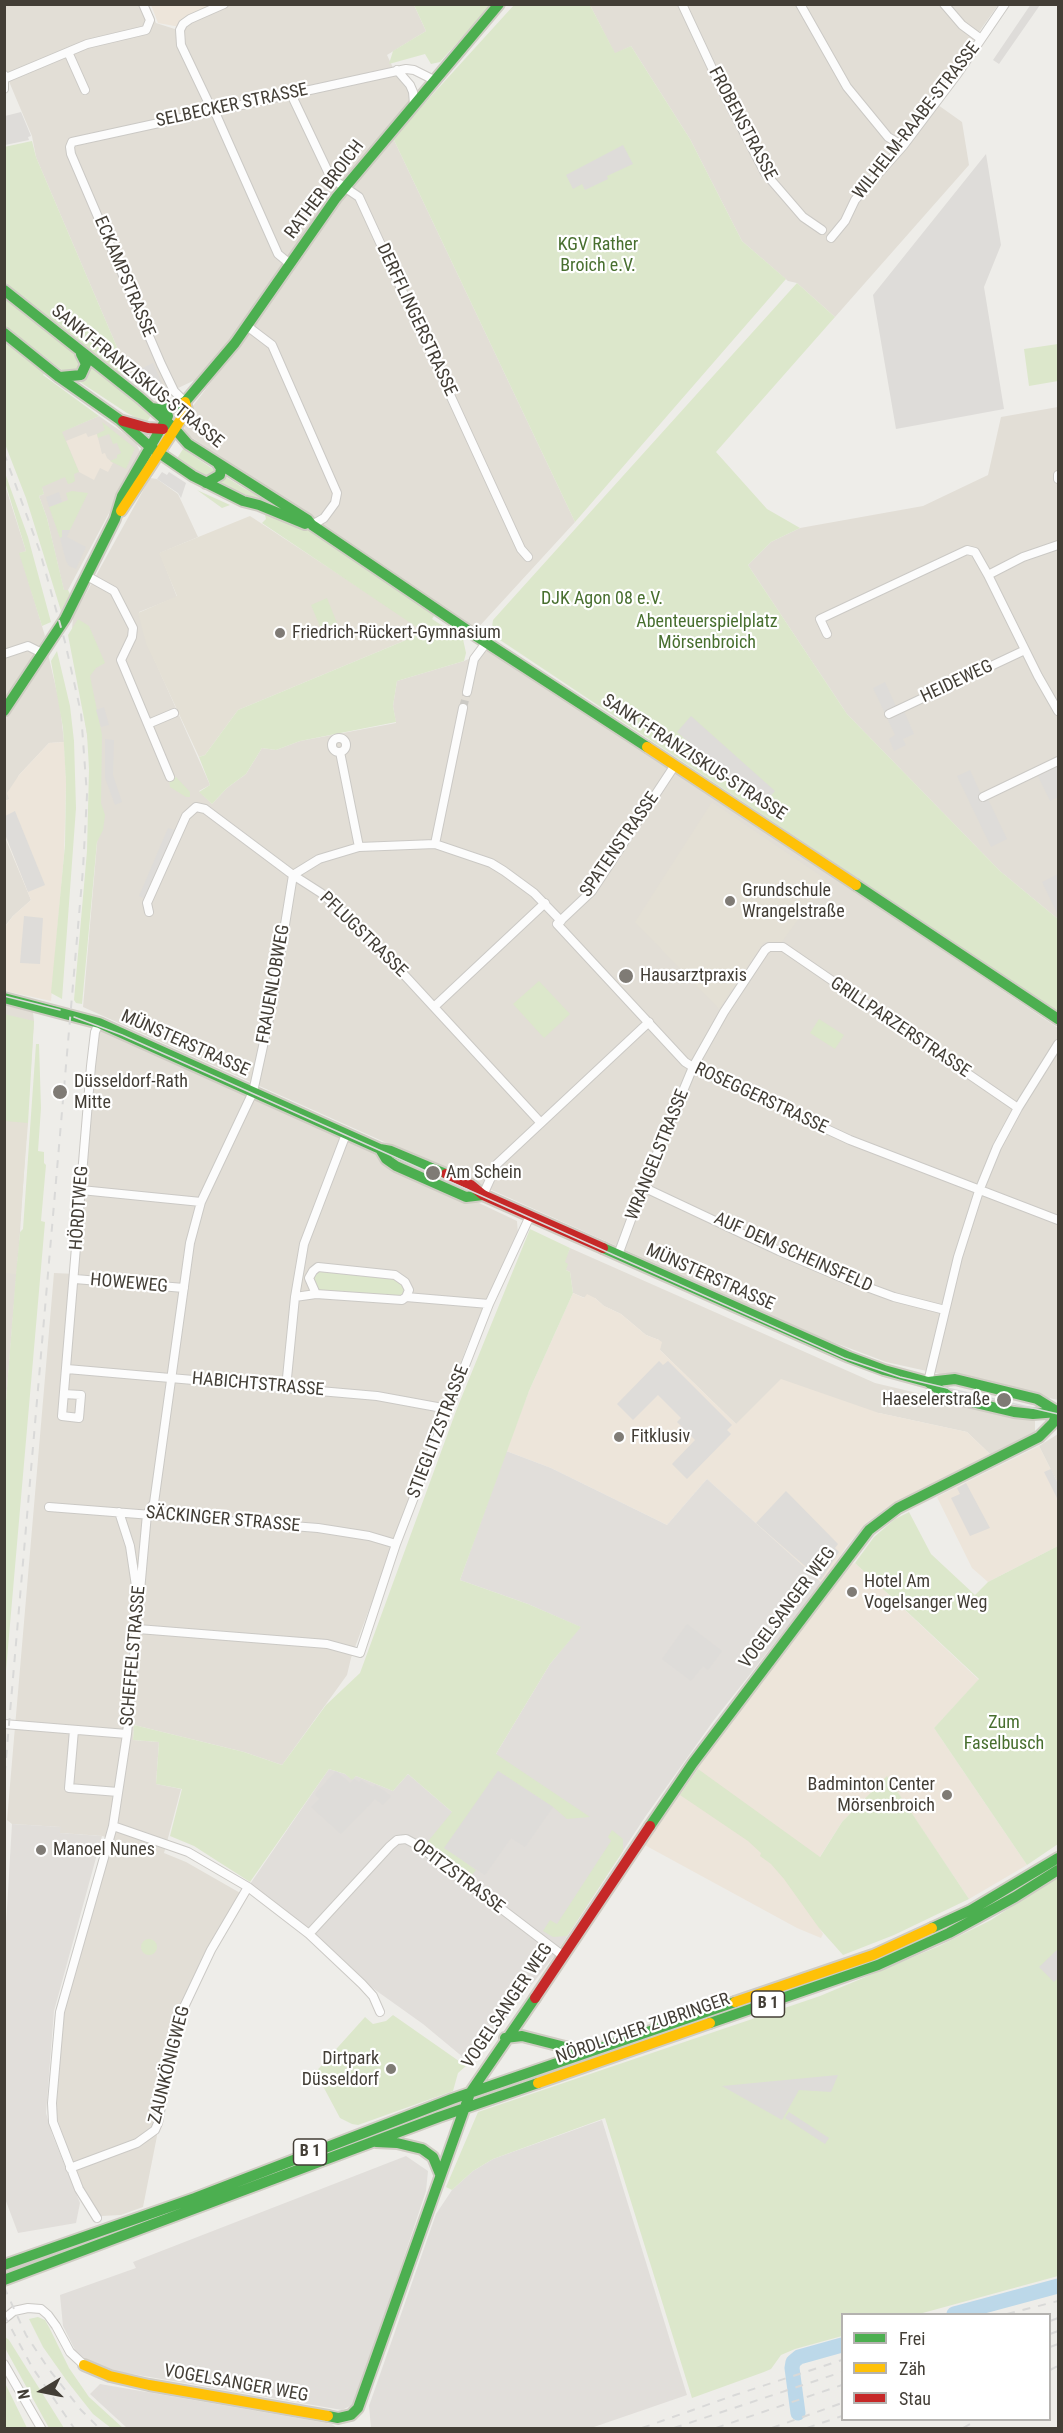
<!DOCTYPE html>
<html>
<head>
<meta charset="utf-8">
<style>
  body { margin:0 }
  #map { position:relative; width:1063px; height:2433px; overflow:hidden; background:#eeede9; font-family:"Roboto Condensed",sans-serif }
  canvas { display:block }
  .frame { position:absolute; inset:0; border:6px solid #433e36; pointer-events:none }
  .legend { position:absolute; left:841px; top:2313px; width:210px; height:108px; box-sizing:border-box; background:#fff; border:2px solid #b4b2af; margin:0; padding:8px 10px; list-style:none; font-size:18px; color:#433e36 }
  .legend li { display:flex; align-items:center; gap:12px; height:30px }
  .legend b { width:30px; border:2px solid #b4b2af }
  .north { position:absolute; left:12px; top:2361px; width:60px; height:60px; -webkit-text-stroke:4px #fff; paint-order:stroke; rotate:260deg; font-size:16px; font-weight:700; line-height:24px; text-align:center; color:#433e36 }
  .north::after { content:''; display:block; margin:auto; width:21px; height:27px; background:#433e36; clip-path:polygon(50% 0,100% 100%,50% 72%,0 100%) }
</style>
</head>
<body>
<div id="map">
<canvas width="1063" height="2433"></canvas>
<div class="frame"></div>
<ul class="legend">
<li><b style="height:8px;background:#4caf50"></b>Frei</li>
<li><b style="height:8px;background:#ffc107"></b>Zäh</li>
<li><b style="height:8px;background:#c62828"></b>Stau</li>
</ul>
<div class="north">N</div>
</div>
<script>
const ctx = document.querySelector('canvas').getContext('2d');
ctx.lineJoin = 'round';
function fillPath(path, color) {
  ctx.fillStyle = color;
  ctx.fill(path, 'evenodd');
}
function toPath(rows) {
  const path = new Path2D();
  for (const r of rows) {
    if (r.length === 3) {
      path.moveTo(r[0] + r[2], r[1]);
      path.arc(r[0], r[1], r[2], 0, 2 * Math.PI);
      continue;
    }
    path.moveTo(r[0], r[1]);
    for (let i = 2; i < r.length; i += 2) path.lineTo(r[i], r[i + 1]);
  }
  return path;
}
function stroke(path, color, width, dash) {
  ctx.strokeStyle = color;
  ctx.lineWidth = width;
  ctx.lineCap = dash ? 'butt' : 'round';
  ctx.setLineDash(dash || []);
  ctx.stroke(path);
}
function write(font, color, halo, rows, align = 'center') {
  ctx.font = font + ' "Roboto Condensed",sans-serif';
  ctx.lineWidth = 4.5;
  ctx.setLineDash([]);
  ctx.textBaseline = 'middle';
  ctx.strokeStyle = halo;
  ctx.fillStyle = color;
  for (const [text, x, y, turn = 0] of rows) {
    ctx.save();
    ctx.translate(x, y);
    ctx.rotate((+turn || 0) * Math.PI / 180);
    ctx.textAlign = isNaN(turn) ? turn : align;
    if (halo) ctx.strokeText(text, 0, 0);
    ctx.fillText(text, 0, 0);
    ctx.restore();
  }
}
fillPath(toPath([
  [4,5,148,5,156,23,181,31,191,20,228,5,414,5,426,31,387,55,396,74,404,81,411,92,410,102,342,182,239,330,195,380,174,390,128,373,36,157,32,136,5,72],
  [590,5,998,5,931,100,962,122,969,165,835,317,797,283,788,281,742,241,690,139,631,46,615,54],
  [393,138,575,522,476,630,185,433,183,419,250,331,344,193],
  [1058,407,1058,919,1000,871,847,714,748,565,771,542,800,528,923,506,988,475,1001,417],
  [99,416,135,441,141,453,68,590,64,591,47,518,39,496,44,494,27,446],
  [150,478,157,479,178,494,198,537,160,553,177,597,139,612,147,643,210,785,199,791,212,804,227,788,246,774,262,748,276,750,300,741,396,723,393,706,397,681,464,661,489,650,725,804,1058,1028,1058,1400,886,1362,822,1338,83,1007,99,820,72,629,73,617],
  [4,482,26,551,20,553,45,636,5,700],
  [48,654,60,705,64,742,49,743,19,775,10,799,5,801,5,720],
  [4,835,31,900,13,916,5,926],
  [5,1005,33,1012,34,1021,20,1232,5,1413],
  [101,1030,348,1141,517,1221,518,1234,467,1346,351,1658,347,1675,282,1765,244,1752,134,1725,133,1740,159,1742,156,1784,181,1789,164,1853,186,1862,242,1894,180,2011,155,2123,157,2136,143,2207,121,2215,101,2216,79,2184,55,2112,64,2014,113,1839,102,1836,60,1833,60,1827,12,1824,7,1820,54,1273,76,1274,97,1038],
  [570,1248,875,1383,1035,1421,1035,1432,990,1454,967,1432,879,1413,736,1424,660,1350,659,1340,646,1335,621,1314,604,1306,595,1298,585,1298,573,1293,570,1272,566,1270,564,1262],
  [1058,1434,1058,1484,1039,1446]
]), '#e2ded6');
fillPath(toPath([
  [151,5,218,5,180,27,158,23],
  [86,433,88,437,97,434,102,454,105,453,107,458,113,463,108,472,100,468,94,480,79,472,66,441],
  [64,742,66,783,64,855,51,1001,5,991,5,927,13,916,31,900,5,835,5,801,9,799,7,793,19,775,49,743],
  [573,1293,584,1298,587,1294,595,1298,604,1306,621,1314,646,1335,659,1340,662,1342,660,1350,736,1424,781,1379,879,1413,967,1432,990,1454,889,1506,866,1523,846,1547,822,1583,707,1479,667,1525,551,1468,506,1451,529,1391],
  [1039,1446,1058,1484,1058,1546,988,1582,972,1568,937,1497],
  [855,1563,979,1680,934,1728,1027,1865,969,1899,887,1777,842,1822,798,1891,823,1934,821,1938,797,1928,641,1843,843,1568]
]), '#ede5da');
fillPath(toPath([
  [506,1451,551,1468,667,1525,707,1479,822,1583,714,1720,645,1817,555,1955,470,2063,423,2024,374,1989,248,1887,329,1769,345,1774,352,1779,356,1776,393,1791,408,1774,452,1812,496,1754,550,1664,580,1627,528,1604,460,1580],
  [12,1824,61,1827,60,1833,102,1836,54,2011,46,2113,52,2134,80,2203,76,2223,18,2233,4,2196,4,1958],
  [602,2120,687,2395,591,2428,371,2428,369,2406,436,2214,452,2190,473,2171,493,2159],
  [406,2156,428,2171,426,2191,363,2380,352,2405,342,2410,103,2369,87,2362,76,2352,63,2326,60,2295,136,2268,133,2262],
  [100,2384,332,2424,337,2428,127,2428,90,2394]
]), '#e1deda');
fillPath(toPath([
  [250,516,419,627,411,638,238,710,205,755,199,757,146,643,138,613,177,596,159,553],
  [712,802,827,880,781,943,764,942,719,1009,635,922],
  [5,1121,28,1123,16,1274,5,1273]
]), '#e4e0d5');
fillPath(toPath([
  [414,5,491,5,440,62,431,64,425,54,389,64,393,51,426,31],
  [514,5,590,5,615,53,631,46,690,139,742,241,786,279,575,522,393,138],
  [32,141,36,157,128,373,121,377,5,285,4,147],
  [797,283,835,317,716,452,767,509,800,528,771,542,748,565,847,714,1000,871,1058,919,1058,1012,491,634,493,620],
  [4,297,79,354,83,369,67,374,19,337,5,330],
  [4,338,46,371,43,375,99,416,62,432,79,472,74,474,75,481,72,483,68,484,65,477,42,487,44,494,39,496,47,518,64,590,68,590,70,594,61,611,26,498,5,444],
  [1058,344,1058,381,1029,386,1024,349],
  [91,365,152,414,146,423,127,413,80,382,88,373],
  [102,422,135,448,126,469,110,461,117,458,117,455,121,453,117,443,113,444,109,434,98,438,97,434,105,430],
  [183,449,216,471,215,473,206,478,176,460],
  [5,473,28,537,51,622,42,626,19,553,26,551,5,482],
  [223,475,245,489,275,504,276,506,215,483],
  [197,490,230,505,222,508],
  [72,491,88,493,70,530,62,530,62,538,60,538,49,507,68,500,66,493],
  [264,511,316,530,409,594,434,616,432,619,463,639,466,653,464,661,397,681,393,706,396,722,300,741,276,750,262,748,246,774,227,788,212,804,199,792,210,785,199,757,205,755,238,710,411,638,418,628,262,523,266,519],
  [327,598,337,623,321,629,311,605],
  [78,619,89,626,105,663,96,668,90,676,102,735,101,803,105,815,103,830,97,842,82,1004,76,1003,74,1000,87,851,89,769,87,734,68,635],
  [57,651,70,706,74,741,76,808,62,999,51,993,65,845,66,783,63,728,51,661],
  [176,777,190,792,190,797,186,797,170,787,169,779],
  [539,981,570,1014,544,1038,513,1004],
  [4,1014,34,1021,28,1123,5,1121],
  [819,1019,844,1035,835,1049,810,1033],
  [36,1044,39,1044,41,1108,38,1151,44,1152,44,1163,46,1165,41,1221,45,1222,5,1682,5,1413,16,1274,20,1232,23,1229],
  [530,1229,570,1248,565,1262,568,1264,566,1270,570,1272,573,1293,529,1391,460,1580,528,1604,581,1627,550,1664,496,1754,590,1817,567,1819,553,1807,498,1771,445,1848,476,1870,470,1877,425,1845,452,1812,408,1774,393,1791,356,1776,352,1780,345,1774,329,1769,250,1882,194,1846,170,1836,182,1789,156,1784,159,1742,133,1740,134,1725,244,1752,282,1765,326,1705,360,1673,456,1411],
  [319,1271,397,1279,404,1286,405,1291,400,1296,318,1290,313,1278],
  [909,1512,931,1554,975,1595,988,1582,1058,1546,1058,1844,1027,1865,934,1728,979,1679,855,1563,874,1537,895,1519],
  [698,1769,820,1857,842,1822,887,1776,969,1899,894,1935,843,1955,819,1928,784,1879,771,1864,760,1856,761,1853,748,1841,680,1795],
  [612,1830,623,1839,623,1851,567,1936,553,1937,543,1931,550,1920,557,1924,611,1841,608,1837],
  [1058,1876,1058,2276,919,2314,842,2314,842,2336,795,2349,781,2355,771,2369,764,2372,692,2398,605,2118,493,2159,473,2171,452,2190,446,2187,478,2112,820,1996,937,1947,991,1920],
  [149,1947,8],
  [393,2015,466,2066,458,2073,453,2091,358,2125,352,2124,340,2118,324,2088,312,2076,365,2017,373,2024,386,2021],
  [38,2317,45,2320,49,2327,69,2368,89,2397,123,2428,111,2428,93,2414,67,2381,43,2347,29,2319],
  [4,2336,9,2340,64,2428,49,2428,5,2348],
  [5,2383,27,2428,5,2428]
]), '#dce7cb');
fillPath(toPath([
  [1031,4,1040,5,999,64,993,60],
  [21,112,31,136,28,137,29,140,5,145,5,116],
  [623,145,633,164,607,176,608,179,585,190,582,184,573,189,566,175],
  [986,154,1001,245,984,287,1004,409,896,429,873,295],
  [153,363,167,395,164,399,149,391,145,383,139,384,134,372],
  [162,472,167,475,169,472,186,483,181,498,178,493,157,479],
  [59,492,62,502,49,507,46,497],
  [62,530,70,530,67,537,86,547,76,569,69,566,66,561,60,538,62,537],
  [885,682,899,713,904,711,914,734,903,739,906,745,894,751,889,739,895,735,873,688],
  [104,707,109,725,101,727,96,710],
  [691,716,775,791,762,806,677,732],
  [105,739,114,740,113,775,122,802,115,805,105,778],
  [1058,766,1058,797,1050,801,1038,776],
  [970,770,984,801,988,799,1007,839,991,847,957,776],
  [15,811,45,885,28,892,5,834,5,816],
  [168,828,175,830,146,899,139,896],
  [1058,874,1058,912,1057,913,1042,882],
  [24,916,43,918,40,964,20,963],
  [659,1361,663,1365,668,1361,732,1425,727,1430,731,1434,687,1479,672,1464,695,1440,677,1422,681,1418,658,1395,633,1420,617,1404],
  [1051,1469,1058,1484,1058,1500,1044,1472],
  [966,1483,990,1528,970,1536,951,1498,960,1494,957,1488],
  [786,1491,838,1544,835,1548,839,1552,821,1580,756,1523],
  [687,1624,722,1651,708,1670,703,1666,691,1681,662,1659],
  [336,1771,350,1783,354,1779,359,1782,361,1780,373,1787,375,1785,383,1790,391,1796,383,1805,375,1799,341,1834,311,1807,319,1799,315,1794],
  [498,1771,553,1807,525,1847,511,1838,485,1875,444,1848],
  [1058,1949,1058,1978,1054,1982,1039,1967],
  [838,2075,831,2092,799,2090,782,2120,722,2086],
  [789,2112,829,2138,825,2144,785,2118]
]), '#dedcd9');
stroke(toPath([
  [954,2314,1058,2286],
  [798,2413,792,2368,793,2362,799,2357,842,2345]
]), '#bcd8e9', 15);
stroke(toPath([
  [463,708,467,692]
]), '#cccac5', 8, [8, 4]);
const street = toPath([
  [682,4,726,98,765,173,803,217,822,230],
  [800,4,847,87,888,137,903,146],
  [944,4,962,25,981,39],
  [68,52,85,90],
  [397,70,410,85,413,92,414,104],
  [4,75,4,89],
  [6,78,87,44,146,30,150,20,143,4],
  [291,94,331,178,359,197,521,549,528,557],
  [212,110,181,45,180,30,183,24,190,19,224,4],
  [214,110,278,254,290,264],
  [831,238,845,221,855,200,903,146,958,73,1005,4],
  [247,326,272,345,337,493,335,503,324,518,312,525],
  [185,402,174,391,161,364,71,154,70,147,72,142,406,69,414,70,434,80],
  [1058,475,1058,479],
  [988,575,1038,676,1058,711],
  [87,576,114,591,133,628,132,637,121,660,170,777],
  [827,634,820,619,967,550,975,552,988,575,1023,557,1058,545],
  [4,654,28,646,42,653],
  [467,692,474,659,486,643],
  [889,714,1025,650],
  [148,724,174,713],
  [339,745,7],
  [340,752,359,847],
  [675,765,592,891,557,924,685,1062,693,1067,850,1140,1058,1220],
  [983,797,1058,761],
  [435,844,463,708],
  [293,875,319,859,359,847,435,844,491,863,504,871,534,893,561,921],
  [149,912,147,903,186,816,196,807,205,809,293,875,321,893,343,912,384,953,541,1123],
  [434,1007,545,903],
  [643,1187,779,1251,845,1279,894,1297,945,1310],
  [81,1190,201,1202],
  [483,1195,497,1164,649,1022],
  [618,1255,643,1187,693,1067,724,1012,765,950,769,947,783,947,1018,1108],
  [75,1279,184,1288],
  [295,1297,316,1294,402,1300,406,1297,409,1290,405,1282,395,1275,318,1267,313,1271,309,1278,316,1294],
  [406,1297,489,1304],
  [67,1369,377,1396,448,1409],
  [928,1382,958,1257,979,1191,997,1147,1018,1108,1058,1044],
  [286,1388,295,1297,304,1244,346,1134],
  [64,1394,81,1395,79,1418,62,1416,91,1066,95,1032,99,1023],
  [49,1507,318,1528,369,1536,396,1544],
  [119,1512,130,1546,136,1586],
  [138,1629,327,1644,360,1653,396,1544,448,1409,489,1304,530,1216],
  [4,1724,127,1734],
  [74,1730,69,1788,118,1792],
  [113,1826,188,1852,248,1887,309,1934,362,1984,373,1996,380,2012],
  [309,1934,390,1846,397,1840,406,1839,419,1846,562,1955],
  [70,2168,137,2143,155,2130,158,2123,173,2040,184,2007,211,1950,248,1887],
  [97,2218,79,2189,53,2122,52,2103,60,2012,113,1826,127,1734,147,1514,154,1503,190,1243,201,1202,253,1092,272,1005,293,875],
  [4,2319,14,2311,28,2308,41,2309,48,2315,56,2326,70,2352,84,2365],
  [4,2364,41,2428]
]);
const fast = toPath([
  [4,290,140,398,174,428,188,444,308,520,312,525,473,634,647,747],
  [4,333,59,377,120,420,149,446,193,476,243,501,259,505,305,524],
  [60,377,81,375,86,364,81,354],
  [152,408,163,410,185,402,235,343,336,198,499,4],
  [206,483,220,475,221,468,218,464],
  [4,711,65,619,115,519,122,496,168,416],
  [856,885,1058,1019],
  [4,998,99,1023,380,1149,391,1151,446,1174],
  [380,1149,386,1159,396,1166,466,1197,483,1195],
  [603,1248,849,1357,884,1370,928,1382,950,1397,1014,1412,1033,1414,1058,1412],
  [928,1382,955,1379,1037,1399,1058,1412],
  [650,1826,693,1763,869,1530,898,1508,1039,1437,1053,1423,1058,1412],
  [932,1928,971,1910,1058,1858],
  [710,2023,878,1965,949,1933,1015,1897,1058,1870],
  [505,2038,522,2036,569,2048,593,2050],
  [376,2142,397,2143,422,2149,433,2157,440,2174],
  [4,2265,195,2198,452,2099,735,2002],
  [4,2280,439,2117,538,2083],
  [328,2416,338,2418,351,2415,358,2408,470,2093,535,1998]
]);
const slow = toPath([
  [121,511,187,410,185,402],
  [647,747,856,885],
  [735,2002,873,1955,932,1928],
  [538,2083,710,2023],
  [84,2365,110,2376,149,2385,328,2416]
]);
const jam = toPath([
  [123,421,148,428,163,429],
  [446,1174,471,1185,483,1195,603,1248],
  [535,1998,650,1826]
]);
stroke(street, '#cbc9c5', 10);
stroke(fast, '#cfccc3', 14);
stroke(slow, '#cfccc3', 14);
stroke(jam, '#cfccc3', 14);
stroke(street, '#fcfcfc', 8);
stroke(fast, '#4caf50', 10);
stroke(slow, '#ffc107', 10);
stroke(jam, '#c62828', 10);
stroke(toPath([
  [4,996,60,1010],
  [74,1017,122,1035,844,1358,900,1377,1058,1414]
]), '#d9d9d8', 1.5);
stroke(toPath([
  [4,453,40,552,65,642,81,713,87,795,83,869,4,1782],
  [4,2287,26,2335,48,2368,81,2410,99,2428],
  [1007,2314,1058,2301],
  [4,2315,32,2367,74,2428],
  [1050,2321,1058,2318],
  [1050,2334,1058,2331],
  [1050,2347,1058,2344],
  [1050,2370,1058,2366],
  [642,2428,735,2395,842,2360],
  [674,2428,842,2372],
  [716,2428,842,2385],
  [772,2428,842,2403],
  [807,2428,842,2416],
  [963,2428,977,2420]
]), '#d9d9d8', 2, [8, 8]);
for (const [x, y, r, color] of [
  [280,633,6,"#7f7b75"],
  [730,901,6,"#7f7b75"],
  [626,976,8,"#7f7b75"],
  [60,1092,8,"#7f7b75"],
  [433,1173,8,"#7f7b75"],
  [1004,1400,8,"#7f7b75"],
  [619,1437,6,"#7f7b75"],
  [852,1592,6,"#7f7b75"],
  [947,1795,6,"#7f7b75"],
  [41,1850,6,"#7f7b75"],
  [391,2069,6,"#7f7b75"]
]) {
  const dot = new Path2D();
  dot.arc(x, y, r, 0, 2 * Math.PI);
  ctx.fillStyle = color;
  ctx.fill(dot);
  stroke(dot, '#fff', 2);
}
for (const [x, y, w] of [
  [768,2004,33],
  [310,2152,33]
]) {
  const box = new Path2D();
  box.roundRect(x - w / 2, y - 13, w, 26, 4.5);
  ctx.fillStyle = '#fff';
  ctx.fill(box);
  stroke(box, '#433e36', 1.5);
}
write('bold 16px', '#433e36', null, [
  ["B 1",768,2004],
  ["B 1",310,2152]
]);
write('18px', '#433e36', '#fff', [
  ["SELBECKER STRASSE",232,106,-12],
  ["WILHELM-RAABE-STRASSE",917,121,-52],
  ["FROBENSTRASSE",742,124,62],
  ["RATHER BROICH",325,190,-53],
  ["ECKAMPSTRASSE",124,277,67],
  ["DERFFLINGERSTRASSE",416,320,65],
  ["SANKT-FRANZISKUS-STRASSE",137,377,39],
  ["HEIDEWEG",957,682,-25],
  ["SANKT-FRANZISKUS-STRASSE",694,758,33],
  ["SPATENSTRASSE",620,845,-55],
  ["PFLUGSTRASSE",363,935,44],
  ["FRAUENLOBWEG",274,984,-80],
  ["GRILLPARZERSTRASSE",900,1028,34],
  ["MÜNSTERSTRASSE",185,1044,24],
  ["ROSEGGERSTRASSE",761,1099,25],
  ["WRANGELSTRASSE",658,1155,-68],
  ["HÖRDTWEG",80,1208,-86],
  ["AUF DEM SCHEINSFELD",793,1253,24],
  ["MÜNSTERSTRASSE",710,1278,24],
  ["HOWEWEG",129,1284,5],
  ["HABICHTSTRASSE",258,1385,5],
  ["STIEGLITZSTRASSE",439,1432,-69],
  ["SÄCKINGER STRASSE",223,1520,5],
  ["VOGELSANGER WEG",788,1608,-53],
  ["SCHEFFELSTRASSE",134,1656,-85],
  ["OPITZSTRASSE",458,1877,37],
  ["VOGELSANGER WEG",508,2006,-56],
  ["NÖRDLICHER ZUBRINGER",643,2029,-19],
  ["ZAUNKÖNIGWEG",170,2065,-76],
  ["VOGELSANGER WEG",236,2384,10]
]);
write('18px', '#486f2f', '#fff', [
  ["KGV Rather",598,245],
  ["Broich e.V.",598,266],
  ["DJK Agon 08 e.V.",602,599],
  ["Abenteuerspielplatz",707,622],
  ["Mörsenbroich",707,643],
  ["Zum",1004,1723],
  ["Faselbusch",1004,1744]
]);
write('18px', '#433e36', '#fff', [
  ["Friedrich-Rückert-Gymnasium",292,633],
  ["Grundschule",742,891],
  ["Wrangelstraße",742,912],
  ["Hausarztpraxis",640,976],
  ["Düsseldorf-Rath",74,1082],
  ["Mitte",74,1103],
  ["Am Schein",446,1173],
  ["Haeselerstraße",990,1400,"right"],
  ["Fitklusiv",631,1437],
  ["Hotel Am",864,1582],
  ["Vogelsanger Weg",864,1603],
  ["Badminton Center",935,1785,"right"],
  ["Mörsenbroich",935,1806,"right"],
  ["Manoel Nunes",53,1850],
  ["Dirtpark",379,2059,"right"],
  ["Düsseldorf",379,2080,"right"]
], 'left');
</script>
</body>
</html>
